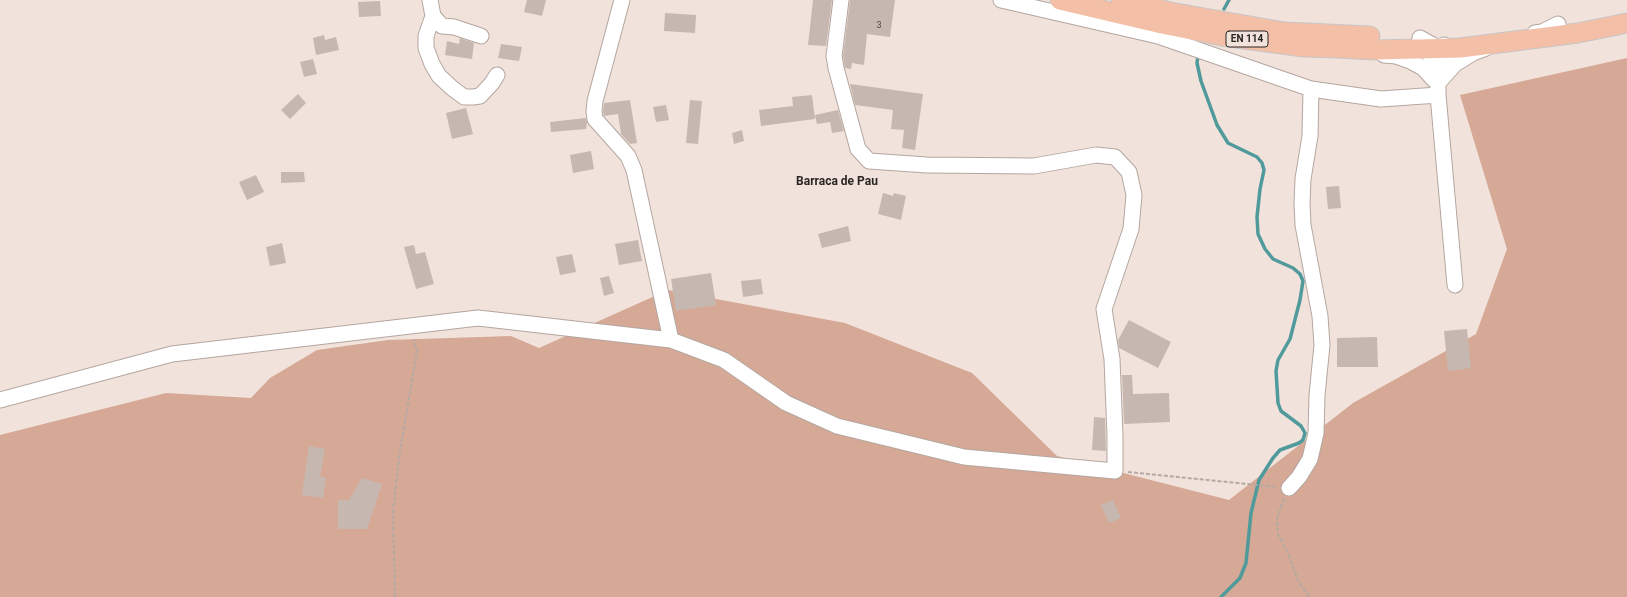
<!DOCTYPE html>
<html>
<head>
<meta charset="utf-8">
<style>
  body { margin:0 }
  canvas { display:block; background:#f1e2db }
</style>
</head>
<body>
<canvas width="1627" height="597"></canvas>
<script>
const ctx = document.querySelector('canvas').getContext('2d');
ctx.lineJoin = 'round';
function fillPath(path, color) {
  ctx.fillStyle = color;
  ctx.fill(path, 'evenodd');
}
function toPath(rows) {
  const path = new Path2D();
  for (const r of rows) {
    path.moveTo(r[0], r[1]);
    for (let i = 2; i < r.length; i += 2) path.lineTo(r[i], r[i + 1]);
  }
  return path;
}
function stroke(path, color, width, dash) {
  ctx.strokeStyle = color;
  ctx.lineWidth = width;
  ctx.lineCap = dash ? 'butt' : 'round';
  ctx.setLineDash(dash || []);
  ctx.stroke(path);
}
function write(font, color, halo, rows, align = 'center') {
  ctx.font = font + ' Roboto,sans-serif';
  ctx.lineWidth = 3;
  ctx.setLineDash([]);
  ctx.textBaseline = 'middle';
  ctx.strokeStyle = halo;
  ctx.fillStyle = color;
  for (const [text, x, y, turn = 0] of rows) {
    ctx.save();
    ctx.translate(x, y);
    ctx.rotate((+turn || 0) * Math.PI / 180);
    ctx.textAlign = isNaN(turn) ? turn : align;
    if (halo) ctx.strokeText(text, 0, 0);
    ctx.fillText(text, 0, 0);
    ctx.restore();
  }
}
fillPath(toPath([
  [1627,58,1627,597,0,597,0,435,166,393,251,398,270,378,317,350,388,340,511,336,539,348,668,290,845,323,972,373,1057,456,1229,500,1353,403,1476,334,1507,249,1460,95]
]), '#d5a995');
stroke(toPath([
  [1224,9,1229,0],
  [1198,56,1197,63,1201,81,1217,125,1228,143,1257,157,1262,163,1264,170,1260,189,1257,217,1258,234,1265,249,1273,259,1293,268,1300,274,1303,281,1300,300,1290,339,1278,360,1276,371,1278,403,1281,411,1301,426,1305,433,1303,440,1299,443,1280,450,1273,458,1259,480,1251,513,1246,563,1240,578,1221,597]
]), '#519a9c', 3.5);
fillPath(toPath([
  [527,0,546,0,542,16,524,12],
  [813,0,832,0,826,46,808,45],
  [850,0,895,0,890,37,867,34,864,65,852,63,851,69,845,68,843,56],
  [380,1,381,16,359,17,358,2],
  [665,13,696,15,695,33,664,31],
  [324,35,325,40,336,37,339,50,316,55,313,38],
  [460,38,474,43,472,59,445,55,447,41,459,44],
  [501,44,522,47,519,61,498,58],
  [313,59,317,74,304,77,300,62],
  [850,84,923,94,915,150,902,148,904,130,891,129,893,110,855,105],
  [298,94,306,103,290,119,281,110],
  [812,95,815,119,761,126,759,110,793,106,792,97],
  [630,100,637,143,630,144,621,134,618,114,604,116,603,112,604,103],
  [690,100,702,101,698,144,686,143],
  [666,105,669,120,656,122,653,107],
  [466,108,473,134,452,139,446,113],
  [838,110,844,131,832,133,830,122,817,124,815,115],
  [586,118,587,123,586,129,551,132,550,122],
  [742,130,744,141,734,144,732,133],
  [591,151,594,169,573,173,570,155],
  [281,172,304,172,305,182,281,183],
  [256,175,264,192,247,200,239,182],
  [1339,186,1341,208,1328,209,1326,187],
  [883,193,893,196,894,193,906,196,901,220,878,214],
  [848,226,851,241,822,248,818,234],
  [638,240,642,261,619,265,615,244],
  [282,243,286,263,270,266,266,247],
  [414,245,416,254,425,252,434,284,416,289,404,247],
  [572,254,576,272,560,275,556,257],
  [711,273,716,305,676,311,671,279],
  [609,276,614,293,604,296,600,278],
  [761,279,763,294,743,297,741,281],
  [1129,320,1171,342,1158,368,1119,348,1118,340],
  [1467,329,1471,368,1448,371,1444,331],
  [1377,337,1378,367,1337,367,1337,338],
  [1122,375,1132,375,1133,394,1169,393,1170,422,1124,424],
  [1094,417,1105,418,1106,451,1092,450],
  [309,446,325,449,320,476,326,478,323,498,302,495],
  [362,478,382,484,367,529,338,529,338,500,349,500],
  [1113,500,1121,518,1109,523,1101,505]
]), '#c6b8b1');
const minor = toPath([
  [430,0,433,16,442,26,454,27,481,36],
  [622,0,595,101,594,112,595,119,628,156,634,170,671,340],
  [1001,0,1158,36,1311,89,1381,99,1438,95],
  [433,16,426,36,426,48,432,64,439,76,452,88,464,97,473,97,480,96,492,83,497,75],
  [1535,33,1542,32,1558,24],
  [1420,38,1438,48,1443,57,1443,67,1438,83,1438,95,1455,285],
  [1384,55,1396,56,1410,61,1423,68,1434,80],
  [1440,81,1455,64,1473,53,1486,48],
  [1438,83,1430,68,1431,59,1438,48,1444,45],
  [0,400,172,354,478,318,671,340,724,360,786,403,837,426,964,457,1115,471,1115,436,1112,359,1104,309,1131,229,1134,195,1129,172,1115,157,1096,155,1034,166,927,165,869,161,858,149,836,68,834,56,841,0],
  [1289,488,1299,477,1310,459,1316,433,1317,395,1322,345,1320,316,1303,225,1302,203,1303,179,1310,136,1311,89]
]);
const major = toPath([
  [1060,0,1162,24,1222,36,1304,47,1337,48,1374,50,1460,48,1578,33,1627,23],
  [1121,0,1170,12,1284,32,1370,36]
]);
stroke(minor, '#b4a6a0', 17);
stroke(major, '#c8c6c6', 21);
stroke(toPath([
  [1128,472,1277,487],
  [1284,499,1277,518,1278,534,1288,553,1298,580,1309,597],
  [395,597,393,513,399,457,417,352,414,339]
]), '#b5a9a3', 2, [4, 2]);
stroke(minor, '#fff', 15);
stroke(major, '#f4bfa7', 19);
write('9px', '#514a46', null, [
  ["3",879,26]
]);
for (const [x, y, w] of [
  [1247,39,42]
]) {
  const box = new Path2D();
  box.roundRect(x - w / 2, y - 8, w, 16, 3);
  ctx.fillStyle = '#f1e2db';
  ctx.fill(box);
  stroke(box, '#2a2522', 1);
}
write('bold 10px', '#2a2522', null, [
  ["EN 114",1247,39]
]);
write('bold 12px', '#2a2522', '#f1e2db', [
  ["Barraca de Pau",837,182]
]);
</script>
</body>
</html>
